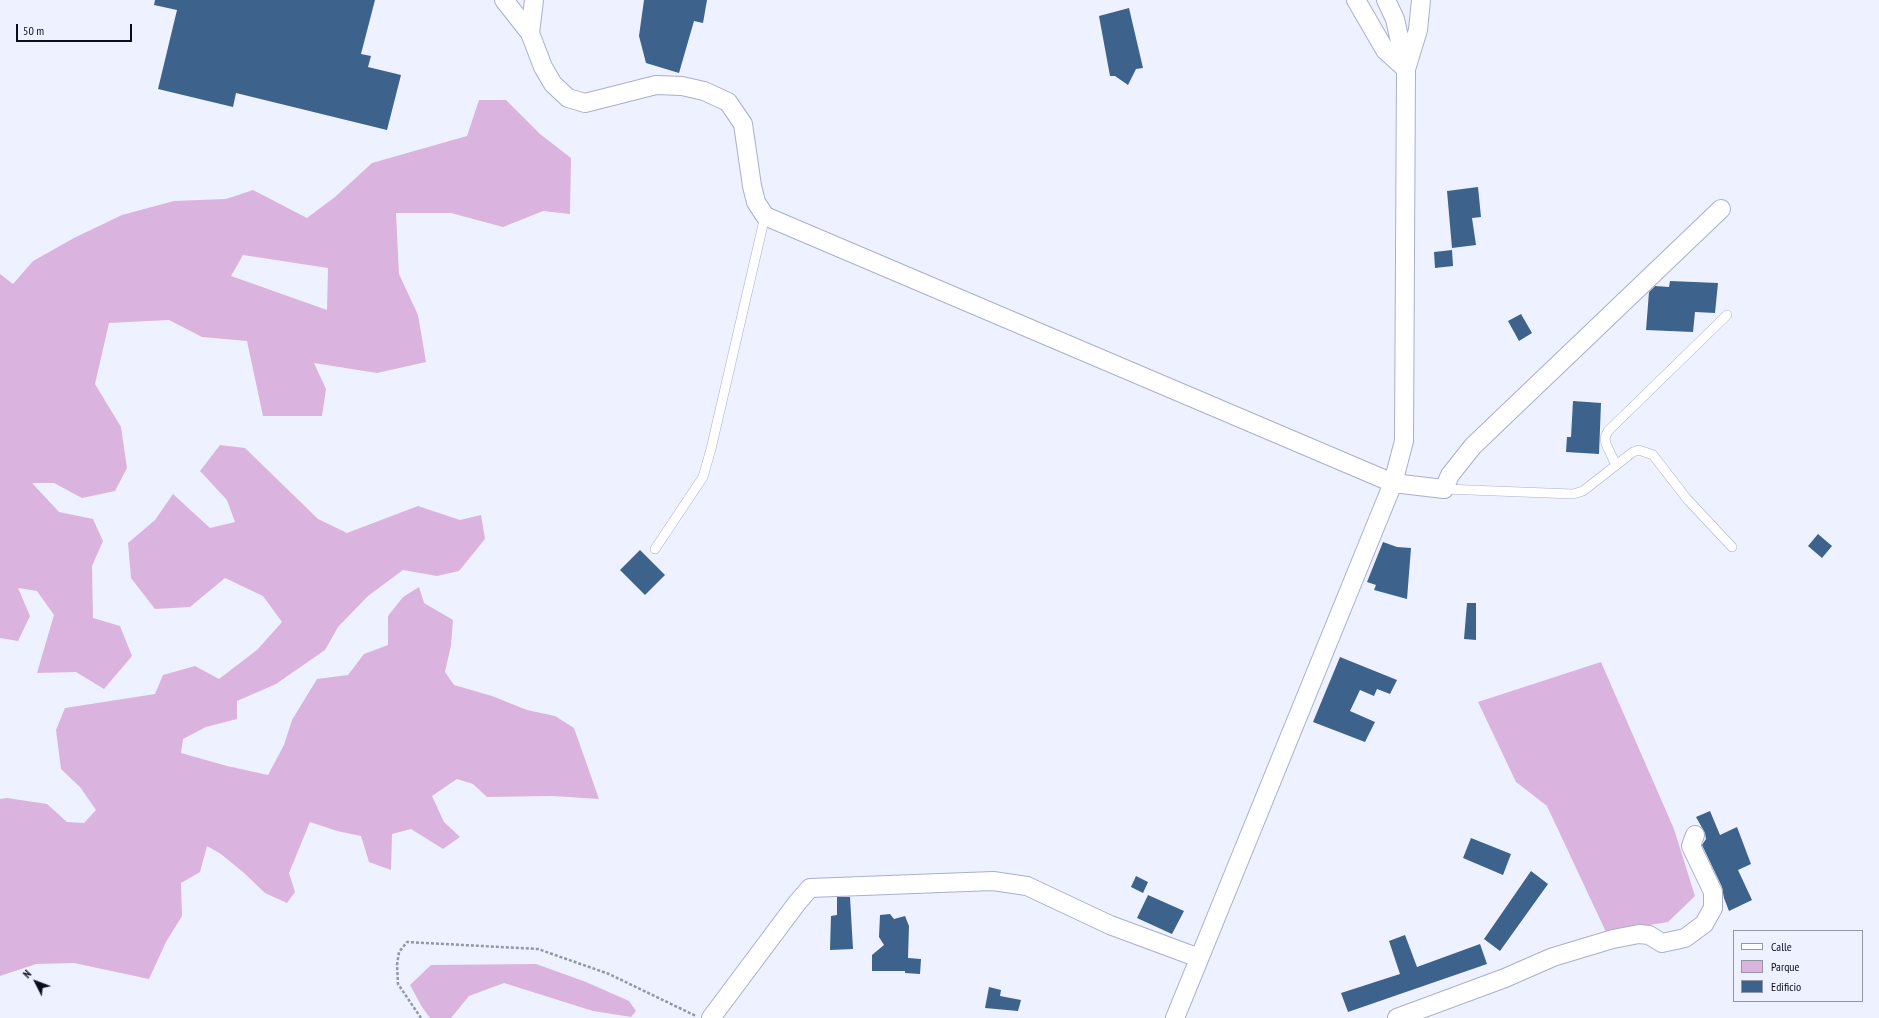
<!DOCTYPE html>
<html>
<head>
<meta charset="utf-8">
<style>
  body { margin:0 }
  #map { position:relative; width:1879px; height:1018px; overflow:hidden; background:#eef1ff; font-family:"PT Sans Narrow",sans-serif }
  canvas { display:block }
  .legend { position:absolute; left:1733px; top:930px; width:130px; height:72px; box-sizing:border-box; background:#eef1ff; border:1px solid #9396a3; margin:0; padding:5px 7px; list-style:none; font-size:12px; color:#0b0d18 }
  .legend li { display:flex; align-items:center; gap:8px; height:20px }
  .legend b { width:20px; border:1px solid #9396a3 }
  .north { position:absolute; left:16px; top:962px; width:40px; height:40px; -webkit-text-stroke:3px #eef1ff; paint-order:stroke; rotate:312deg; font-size:11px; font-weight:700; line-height:16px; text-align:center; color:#0b0d18 }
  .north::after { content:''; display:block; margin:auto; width:14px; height:18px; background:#0b0d18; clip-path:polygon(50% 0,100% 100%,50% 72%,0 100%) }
  .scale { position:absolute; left:16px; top:24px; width:116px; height:18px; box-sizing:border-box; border:2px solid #0b0d18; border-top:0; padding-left:5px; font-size:12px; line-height:14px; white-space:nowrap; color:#0b0d18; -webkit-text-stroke:3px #eef1ff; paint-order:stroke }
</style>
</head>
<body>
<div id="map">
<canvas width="1879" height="1018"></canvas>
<ul class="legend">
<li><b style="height:5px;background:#fff"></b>Calle</li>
<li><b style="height:11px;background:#dbb3df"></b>Parque</li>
<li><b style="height:11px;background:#3d628b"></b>Edificio</li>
</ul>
<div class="north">N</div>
<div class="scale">50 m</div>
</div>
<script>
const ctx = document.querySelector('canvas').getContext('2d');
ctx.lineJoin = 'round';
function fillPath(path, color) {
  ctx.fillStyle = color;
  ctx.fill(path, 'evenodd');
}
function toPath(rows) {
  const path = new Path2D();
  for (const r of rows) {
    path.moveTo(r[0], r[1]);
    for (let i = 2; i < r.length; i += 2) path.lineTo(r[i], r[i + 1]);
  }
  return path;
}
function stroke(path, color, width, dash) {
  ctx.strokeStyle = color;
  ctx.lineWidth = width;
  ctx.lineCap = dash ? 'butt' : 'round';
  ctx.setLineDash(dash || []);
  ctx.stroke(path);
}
fillPath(toPath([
  [479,100,506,100,540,134,571,158,570,214,543,211,503,227,451,213,396,213,399,274,418,315,426,362,377,373,314,363,326,389,322,416,263,416,247,341,202,337,169,320,109,323,95,384,121,427,127,468,115,491,82,498,54,483,32,483,59,512,93,519,103,541,92,566,93,618,120,626,132,656,104,689,76,672,37,673,54,615,37,591,18,588,30,616,18,641,0,638,0,274,13,284,33,261,74,238,122,215,174,201,226,199,253,190,307,218,335,197,372,163,467,136],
  [243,255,328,268,327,310,231,276],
  [220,445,245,448,318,519,347,533,418,506,460,520,481,515,485,539,459,571,437,576,403,570,368,596,338,627,325,650,276,684,237,701,237,719,206,727,183,739,181,753,227,766,268,775,284,745,292,720,317,679,348,675,364,654,388,645,388,616,403,597,419,587,424,603,453,620,451,645,445,672,454,685,492,696,527,710,555,716,574,728,599,799,552,796,487,797,473,784,457,779,432,796,444,822,460,837,443,849,411,829,392,834,391,870,369,862,361,836,337,831,310,822,289,873,295,892,287,903,265,893,244,873,221,854,207,846,200,872,181,883,182,916,166,942,149,979,74,963,36,964,0,976,0,799,7,798,47,804,67,822,84,823,96,810,80,787,61,769,56,730,65,708,155,694,163,675,195,666,219,679,257,650,282,622,263,596,225,578,190,607,155,609,131,578,128,543,155,520,173,494,210,528,235,522,227,500,200,471],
  [1601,662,1674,829,1695,896,1668,922,1606,932,1547,806,1516,782,1478,702],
  [536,964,586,982,629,1001,636,1011,631,1017,593,1011,504,983,469,996,451,1018,430,1018,422,1007,410,985,431,965]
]), '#dbb3df');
fillPath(toPath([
  [155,0,375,0,361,54,371,56,368,67,401,75,387,130,236,93,233,107,158,89,177,10,154,5],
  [644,0,707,0,703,23,694,21,679,73,646,63,639,36],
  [1129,8,1143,68,1136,69,1128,85,1115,76,1110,76,1099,16],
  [1478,187,1481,217,1472,218,1476,245,1452,248,1447,191],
  [1452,250,1453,266,1435,268,1434,252],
  [1670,281,1718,283,1715,313,1695,312,1693,332,1646,330,1649,292,1655,286,1669,287],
  [1521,314,1532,333,1519,341,1508,321],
  [1573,401,1601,403,1599,454,1566,452,1567,437,1571,437],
  [1818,534,1832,546,1822,558,1808,546],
  [1383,542,1397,547,1411,548,1407,599,1374,590,1376,585,1367,582],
  [640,550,665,575,645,595,620,570],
  [1467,603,1476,603,1476,640,1464,639],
  [1340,657,1397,680,1390,694,1377,689,1374,696,1360,690,1350,711,1375,722,1365,742,1313,722],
  [1710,811,1720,835,1737,827,1751,864,1738,870,1752,900,1729,911,1724,898,1722,887,1702,845,1706,839,1705,833,1696,817],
  [1471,838,1511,854,1503,875,1463,858],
  [1531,871,1548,884,1500,951,1484,939],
  [1136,876,1148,882,1143,893,1131,887],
  [1148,895,1184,911,1172,934,1137,918],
  [837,897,850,897,853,949,830,950,831,916,837,915],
  [890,914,894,919,905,916,909,926,908,958,921,959,920,974,905,973,905,971,872,971,872,955,884,945,879,937,880,915],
  [1405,935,1417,967,1480,944,1487,964,1348,1012,1341,993,1400,974,1389,941],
  [989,987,1001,990,1000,996,1021,1000,1018,1011,985,1008]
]), '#3d628b');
const service = toPath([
  [1616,465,1606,444,1605,438,1608,431,1727,315],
  [1444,489,1573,494,1583,491,1633,452,1639,450,1653,455,1687,499,1732,547],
  [655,549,703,477,711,449,765,216]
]);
const minor = toPath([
  [504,0,530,33,543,67,553,84,568,98,585,103,656,85,682,86,704,91,728,102,743,124,752,186,756,202,765,216,1393,483,1444,489,1450,475,1473,446,1721,209],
  [1356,0,1385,50,1406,69,1418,30,1421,0],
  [530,33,534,0],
  [711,1018,797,903,810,888,993,881,1027,886,1110,925,1199,958],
  [1175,1018,1393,483,1404,441,1406,69,1395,19,1386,0],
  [1397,1018,1505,978,1553,957,1613,939,1639,934,1649,935,1662,943,1685,938,1704,924,1713,908,1713,892,1691,846,1695,835]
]);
stroke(service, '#a8afce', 10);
stroke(minor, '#a8afce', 20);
stroke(toPath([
  [421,1018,398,984,397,965,399,952,407,942,538,949,609,974,696,1016]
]), '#9496a3', 2.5, [3, 2]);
stroke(service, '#fff', 9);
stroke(minor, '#fff', 18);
</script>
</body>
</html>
